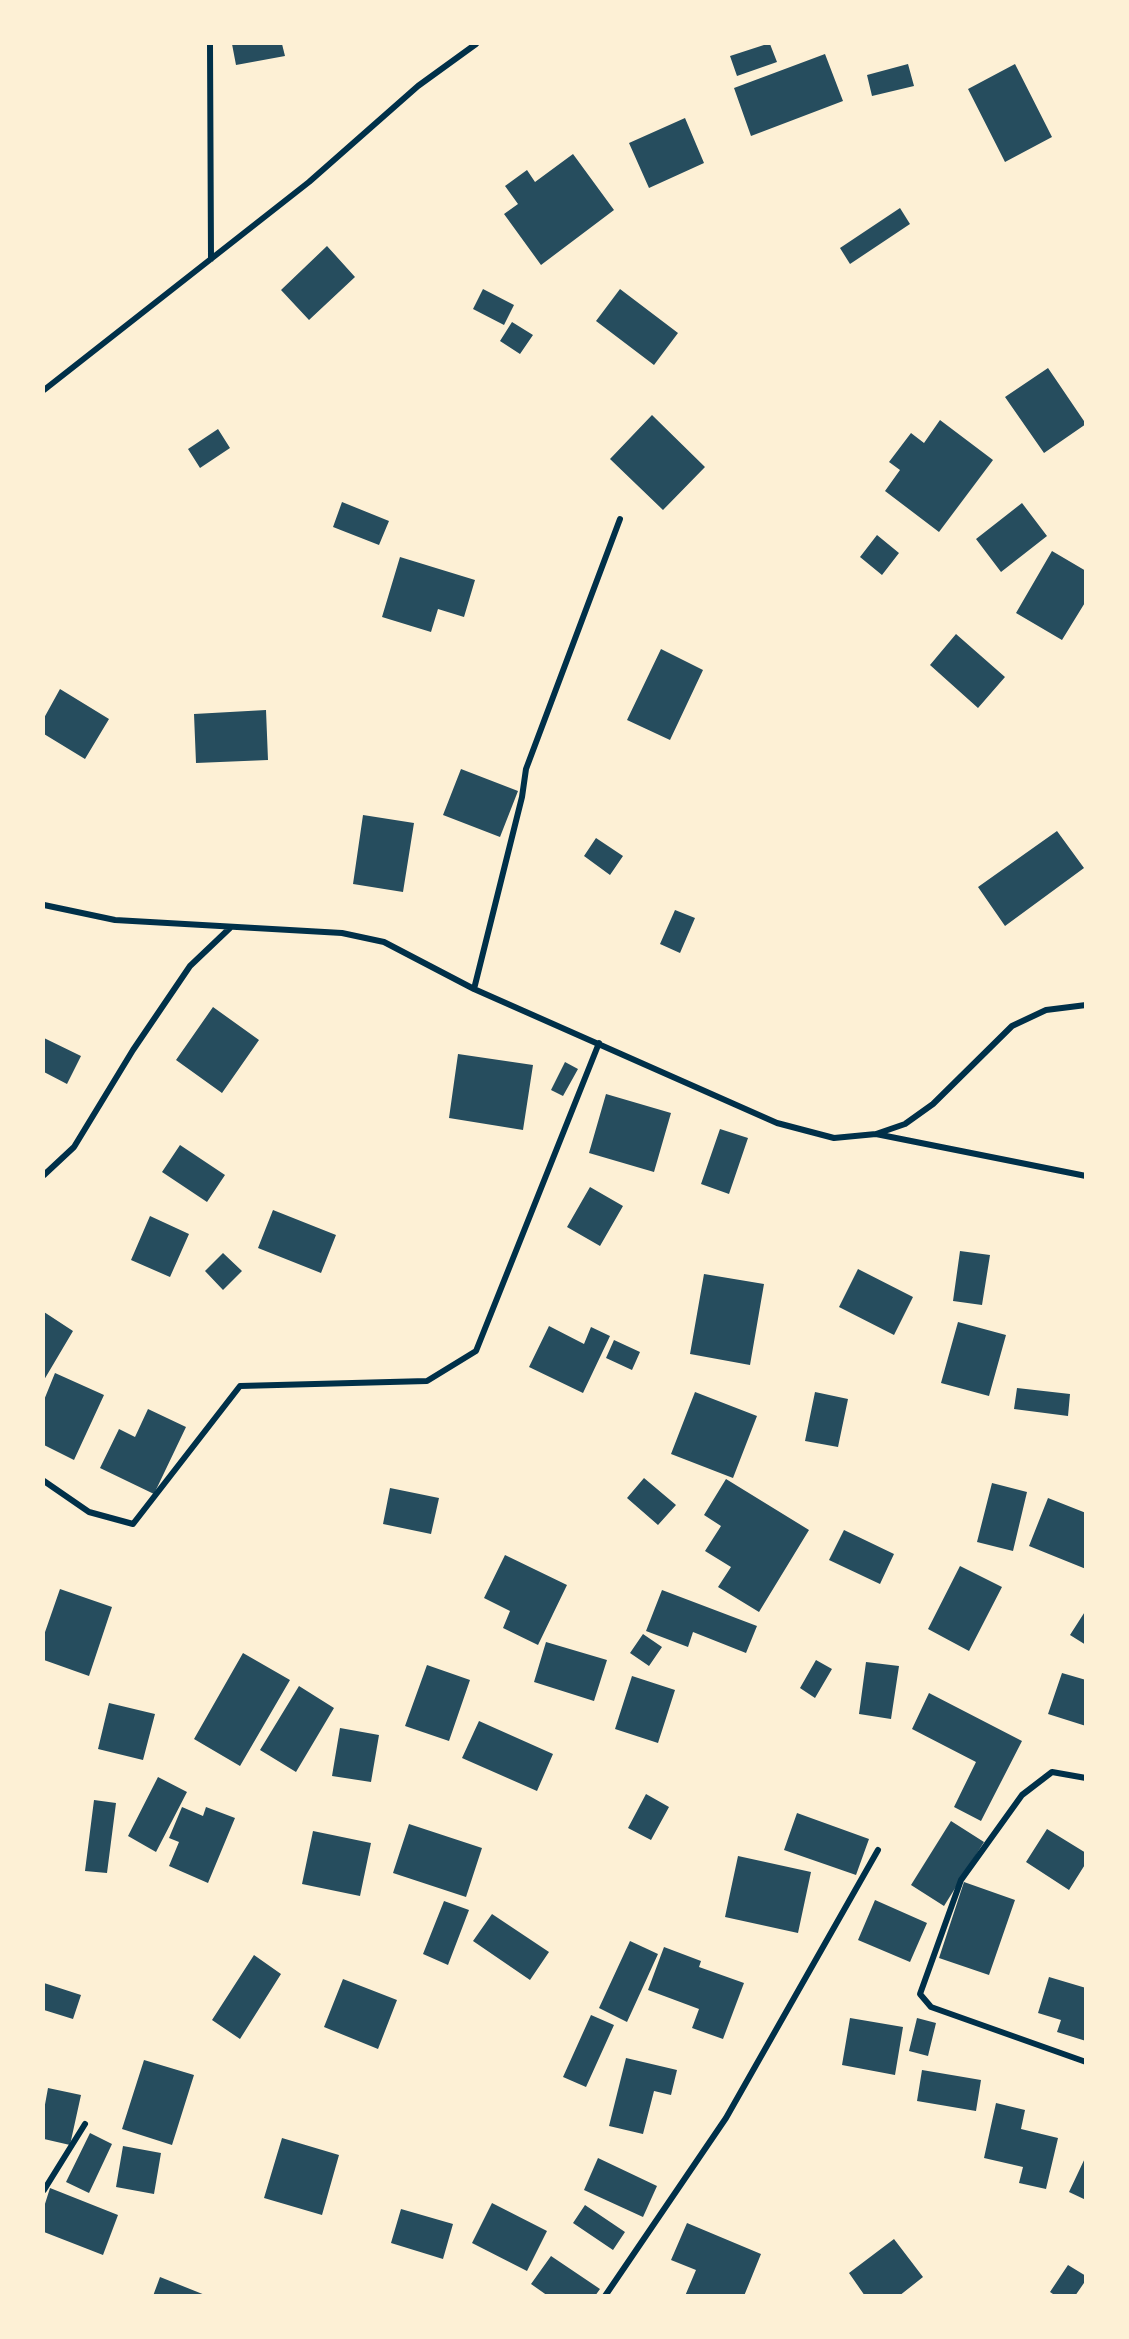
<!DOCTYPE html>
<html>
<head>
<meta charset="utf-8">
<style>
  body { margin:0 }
  #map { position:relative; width:1129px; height:2339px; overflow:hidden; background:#fdf0d5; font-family:Overpass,sans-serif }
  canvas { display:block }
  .frame { position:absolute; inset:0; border:45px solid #fdf0d5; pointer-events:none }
</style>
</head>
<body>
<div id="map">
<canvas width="1129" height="2339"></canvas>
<div class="frame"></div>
</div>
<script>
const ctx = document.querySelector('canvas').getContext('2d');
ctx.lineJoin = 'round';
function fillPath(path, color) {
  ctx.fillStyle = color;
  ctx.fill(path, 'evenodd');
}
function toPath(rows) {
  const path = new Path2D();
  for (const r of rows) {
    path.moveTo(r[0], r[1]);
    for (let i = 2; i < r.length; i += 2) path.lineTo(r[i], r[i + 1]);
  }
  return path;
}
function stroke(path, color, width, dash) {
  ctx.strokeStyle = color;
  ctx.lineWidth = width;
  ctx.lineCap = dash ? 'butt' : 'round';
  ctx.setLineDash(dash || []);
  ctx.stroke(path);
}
fillPath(toPath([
  [232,44,282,44,285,56,236,65],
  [767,44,770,44,777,62,737,76,730,56],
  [825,54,843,101,751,136,734,88],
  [908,64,914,86,872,96,867,75],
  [1015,64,1052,137,1005,162,968,89],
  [685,118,704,163,649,188,629,143],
  [573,154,614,210,541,265,504,214,518,204,505,186,527,170,535,182],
  [900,208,910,224,850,264,840,248],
  [327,246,355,277,309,320,281,290],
  [483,289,514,305,504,325,473,309],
  [620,289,678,333,654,365,596,321],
  [512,322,533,335,520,354,500,341],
  [1048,368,1086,424,1044,453,1005,397],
  [652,415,705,467,663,510,610,459],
  [940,420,993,460,939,532,885,491,900,470,889,462,911,433,924,443],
  [218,429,230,448,200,468,188,449],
  [342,502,389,521,379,545,333,527],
  [1022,503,1047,536,1001,572,976,539],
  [877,535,899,553,882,575,860,557],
  [1052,551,1086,571,1086,601,1062,640,1016,613],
  [400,557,475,580,464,617,438,609,431,632,382,617],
  [956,634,1005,677,978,708,930,665],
  [661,649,703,670,670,740,627,720],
  [60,689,109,719,85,759,44,734,44,718],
  [266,710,268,760,196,763,194,714],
  [461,769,518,791,500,837,443,815],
  [363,815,414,823,403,892,353,884],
  [1057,831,1084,868,1005,926,978,887],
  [596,838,623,856,610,875,584,856],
  [675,910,695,918,680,953,660,944],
  [213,1007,259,1040,222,1093,176,1060],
  [44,1038,81,1056,67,1084,44,1072],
  [458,1054,533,1065,523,1130,449,1118],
  [565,1062,578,1069,563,1096,551,1090],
  [606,1094,671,1113,654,1172,589,1153],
  [720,1129,748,1138,729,1194,701,1184],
  [180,1145,225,1175,207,1202,162,1172],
  [590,1187,623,1206,600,1246,567,1227],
  [273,1210,336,1235,321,1273,258,1248],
  [150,1216,189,1234,170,1277,131,1260],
  [960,1251,990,1255,982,1305,953,1301],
  [223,1253,242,1271,223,1290,205,1271],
  [858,1269,913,1297,894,1335,839,1307],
  [704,1274,764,1284,750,1365,690,1354],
  [44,1312,73,1331,44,1380],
  [958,1322,1006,1335,989,1396,941,1383],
  [549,1326,584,1344,591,1327,610,1336,583,1393,529,1367],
  [614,1340,640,1352,632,1370,606,1358],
  [55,1373,104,1395,74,1460,44,1445,44,1400],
  [1017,1388,1070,1394,1068,1416,1014,1409],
  [695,1392,757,1416,733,1478,671,1454],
  [815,1392,848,1399,838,1447,805,1441],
  [148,1409,186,1427,154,1494,100,1468,119,1429,135,1437],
  [644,1478,676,1505,658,1525,627,1498],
  [726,1479,809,1530,759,1612,718,1587,731,1567,705,1551,721,1526,704,1515],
  [992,1483,1027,1492,1013,1551,977,1542],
  [390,1488,439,1498,431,1534,383,1524],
  [1048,1498,1086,1513,1086,1569,1029,1546],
  [844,1530,894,1554,880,1584,829,1560],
  [505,1555,567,1585,538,1645,503,1628,510,1611,484,1598],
  [960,1566,1002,1587,969,1651,928,1629],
  [60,1589,112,1607,89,1676,44,1660,44,1635],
  [662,1590,757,1626,746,1653,693,1632,688,1647,646,1631],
  [1086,1610,1086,1645,1070,1635],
  [643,1634,662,1647,649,1666,630,1653],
  [546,1642,607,1660,594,1701,534,1682],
  [243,1653,290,1680,240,1766,194,1739],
  [816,1660,832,1669,815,1698,800,1688],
  [866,1662,899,1666,891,1719,859,1714],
  [427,1665,470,1680,449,1741,405,1726],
  [1062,1673,1086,1680,1086,1726,1048,1714],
  [632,1676,675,1690,658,1743,615,1729],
  [299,1686,334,1708,296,1772,260,1750],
  [929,1693,1022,1741,981,1821,954,1807,976,1762,912,1729],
  [109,1703,155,1714,143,1760,98,1749],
  [479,1721,553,1754,537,1791,462,1758],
  [340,1728,379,1735,371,1782,332,1776],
  [158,1777,187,1792,156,1852,128,1836],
  [646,1794,669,1807,651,1840,628,1828],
  [94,1800,116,1803,107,1873,85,1871],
  [182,1807,203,1816,206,1807,235,1818,208,1883,169,1866,179,1842,169,1838],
  [797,1813,869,1839,856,1875,784,1850],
  [951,1821,984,1842,944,1906,911,1885],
  [409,1824,482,1848,466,1897,393,1873],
  [1047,1829,1086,1853,1086,1863,1069,1890,1026,1862],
  [313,1831,371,1843,360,1896,302,1884],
  [738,1856,811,1872,798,1933,725,1917],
  [964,1882,1015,1900,989,1975,939,1958],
  [875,1900,927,1923,910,1962,858,1940],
  [444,1901,469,1910,448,1965,423,1954],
  [492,1914,549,1952,530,1980,473,1941],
  [630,1941,658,1954,627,2022,599,2008],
  [664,1947,701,1961,699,1967,744,1983,723,2039,692,2028,699,2009,648,1990],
  [254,1955,281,1974,240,2039,212,2020],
  [1049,1977,1086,1988,1086,2041,1057,2032,1061,2020,1038,2013],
  [343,1979,397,2000,378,2049,324,2027],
  [44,1983,81,1995,73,2019,44,2010],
  [591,2015,614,2025,586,2087,563,2077],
  [850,2018,903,2027,895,2075,842,2065],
  [917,2018,936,2023,928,2056,909,2051],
  [626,2058,677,2070,671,2095,654,2091,643,2134,609,2126],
  [144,2060,194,2075,172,2145,122,2129],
  [922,2070,981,2080,976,2111,917,2101],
  [48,2088,81,2095,70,2145,44,2139,44,2110],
  [996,2103,1025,2110,1021,2129,1058,2138,1046,2189,1019,2183,1023,2167,984,2158],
  [90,2133,112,2144,89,2193,66,2182],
  [282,2138,339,2155,322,2215,264,2198],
  [123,2146,161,2153,154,2194,116,2187],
  [1086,2156,1086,2200,1069,2192],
  [598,2158,657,2186,643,2217,584,2190],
  [50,2188,118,2215,103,2255,44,2232,44,2207],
  [492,2203,547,2231,527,2271,472,2243],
  [585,2205,625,2232,613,2250,573,2223],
  [401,2209,453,2224,443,2259,391,2243],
  [687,2223,761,2254,744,2296,685,2296,696,2270,671,2260],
  [894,2239,923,2277,899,2296,865,2296,849,2273],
  [551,2256,600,2289,595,2296,548,2296,531,2284],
  [1068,2265,1086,2276,1086,2280,1075,2296,1056,2296,1050,2292],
  [160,2277,205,2295,205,2296,153,2296]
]), '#264d5e');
stroke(toPath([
  [210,44,211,259],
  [44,390,309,182,418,86,476,44],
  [44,905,115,920,342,933,384,942,474,989,777,1123,834,1138,876,1134,905,1124,933,1104,1012,1026,1046,1010,1086,1005],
  [474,989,522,797,526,769,620,519],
  [876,1134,1086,1176],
  [44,1175,74,1147,133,1050,190,966,231,927],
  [44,1481,89,1512,133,1524,240,1386,427,1381,476,1351,599,1043],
  [1086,1778,1052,1772,1022,1795,961,1880,920,1994,931,2007,1086,2062],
  [44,2190,85,2124],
  [605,2296,726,2118,878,1850]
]), '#003049', 6);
</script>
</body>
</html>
